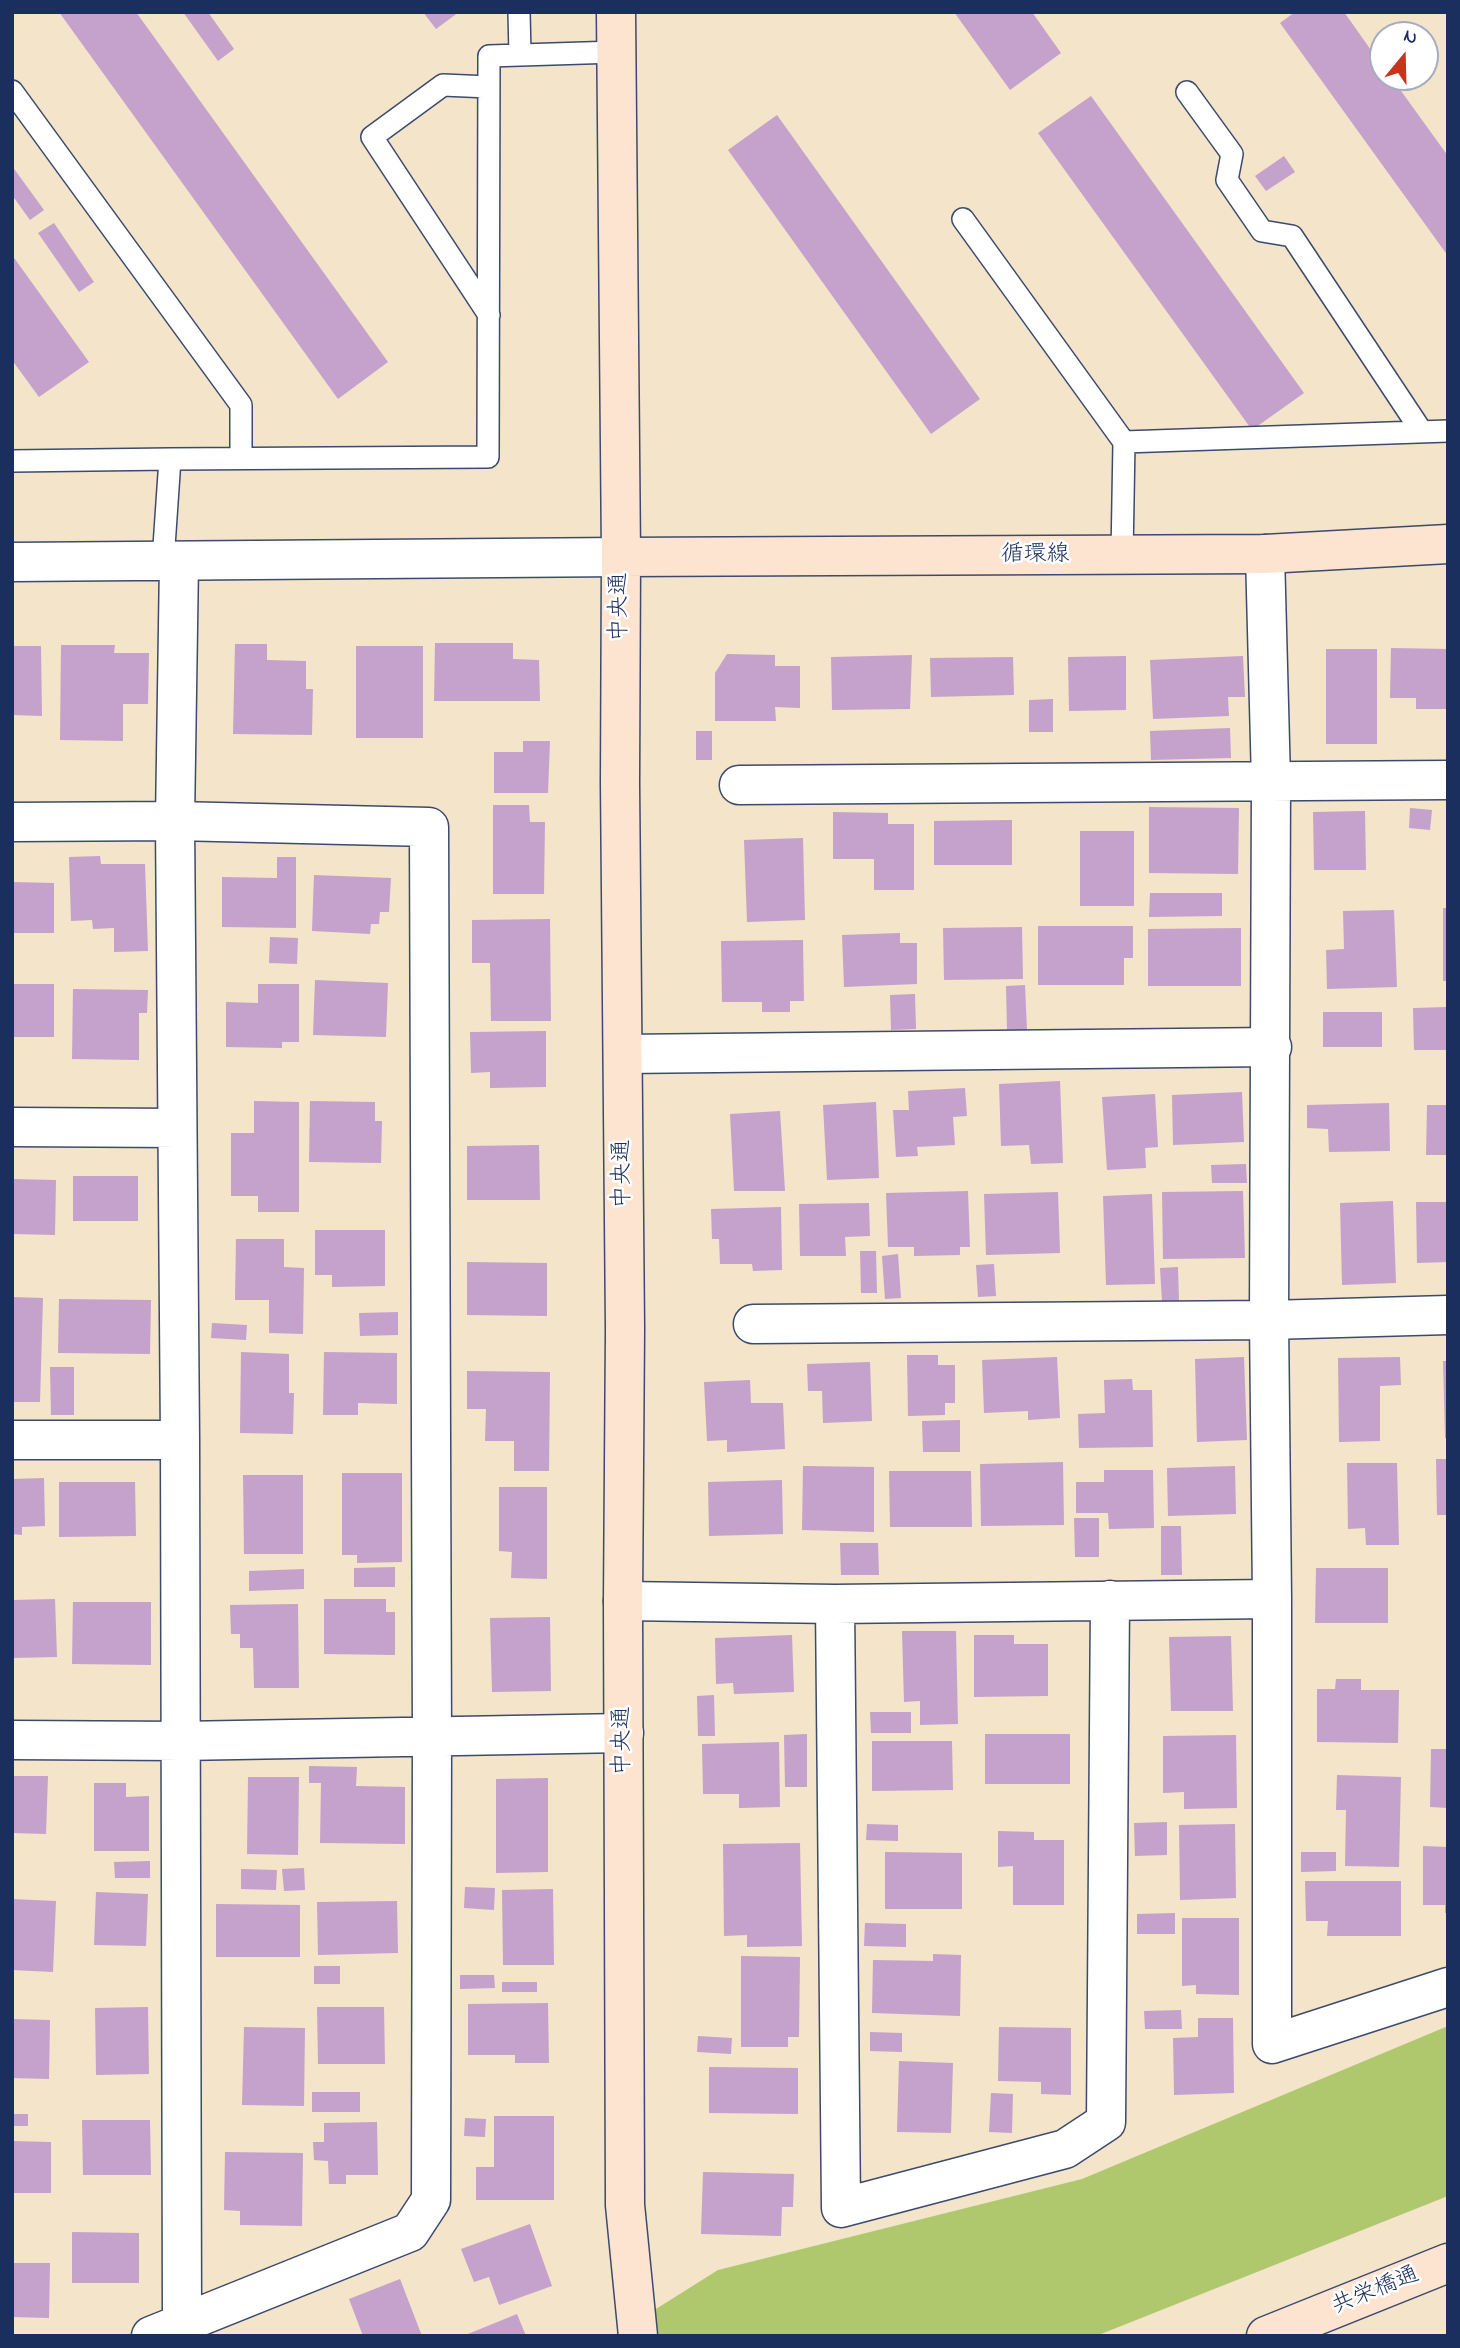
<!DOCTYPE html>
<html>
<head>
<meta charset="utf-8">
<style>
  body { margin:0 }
  #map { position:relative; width:1460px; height:2348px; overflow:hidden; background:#f3e4ca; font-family:"Indie Flower",sans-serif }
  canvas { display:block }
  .frame { position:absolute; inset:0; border:14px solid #1b2f5e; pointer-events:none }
  .north { position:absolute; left:1369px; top:21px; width:70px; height:70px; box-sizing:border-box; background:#fff; border:2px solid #a4acbf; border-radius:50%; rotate:19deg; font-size:19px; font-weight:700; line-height:28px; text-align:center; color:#1b2f5e }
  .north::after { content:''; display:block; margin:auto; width:24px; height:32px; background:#c8321e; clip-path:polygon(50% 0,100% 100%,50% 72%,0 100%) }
</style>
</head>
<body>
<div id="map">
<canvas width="1460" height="2348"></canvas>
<div class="frame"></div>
<div class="north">N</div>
</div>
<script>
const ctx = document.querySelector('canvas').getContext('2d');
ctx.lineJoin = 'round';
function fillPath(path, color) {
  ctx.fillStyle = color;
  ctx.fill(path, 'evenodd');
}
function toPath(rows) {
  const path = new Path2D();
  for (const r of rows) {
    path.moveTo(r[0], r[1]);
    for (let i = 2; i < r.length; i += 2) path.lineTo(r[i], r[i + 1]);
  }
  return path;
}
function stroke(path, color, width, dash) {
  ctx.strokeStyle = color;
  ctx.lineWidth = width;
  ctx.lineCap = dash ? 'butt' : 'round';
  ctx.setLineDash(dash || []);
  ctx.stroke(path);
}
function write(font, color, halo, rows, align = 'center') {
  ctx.font = font + ' "Indie Flower","Klee One",sans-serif';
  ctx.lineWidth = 5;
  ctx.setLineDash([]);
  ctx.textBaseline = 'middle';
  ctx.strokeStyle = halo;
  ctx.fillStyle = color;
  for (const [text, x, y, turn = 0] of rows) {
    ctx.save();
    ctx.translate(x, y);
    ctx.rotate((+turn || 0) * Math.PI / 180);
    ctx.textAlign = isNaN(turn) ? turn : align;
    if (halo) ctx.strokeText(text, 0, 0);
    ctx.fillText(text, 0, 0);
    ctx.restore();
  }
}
fillPath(toPath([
  [1448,2026,1448,2196,1096,2336,613,2336,718,2270,1082,2179]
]), '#b0c86d');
fillPath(toPath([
  [59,12,136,12,388,362,338,399],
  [183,12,208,12,234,49,218,61],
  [423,12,459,12,436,29],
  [954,12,1032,12,1061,53,1010,90],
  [1295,12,1344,12,1383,67,1383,77,1391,77,1448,156,1448,256,1280,23],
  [1091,96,1304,393,1252,430,1038,133],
  [777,115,980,399,931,434,728,150],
  [1284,156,1295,172,1266,191,1255,176],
  [12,166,44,210,30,220,12,195],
  [54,223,94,282,79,292,38,233],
  [12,255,89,362,39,397,12,360],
  [435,643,513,643,513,659,539,660,540,701,434,701],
  [235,644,267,644,267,660,306,661,306,689,313,689,312,735,233,734],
  [61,645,115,645,114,653,149,653,148,704,123,704,123,741,60,740],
  [12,646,41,646,42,716,12,715],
  [356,646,423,646,423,738,356,738],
  [1391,648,1448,649,1448,709,1416,709,1416,698,1390,698],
  [1326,649,1377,649,1377,744,1326,744],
  [727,654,775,655,775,666,800,666,800,708,775,707,776,721,715,721,715,673],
  [912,655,910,709,832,710,831,657],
  [1126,656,1126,710,1069,711,1068,657],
  [1243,656,1245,697,1228,697,1229,716,1153,719,1150,660],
  [1013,657,1014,695,931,697,930,658],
  [1053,699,1053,732,1029,732,1029,700],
  [1230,728,1231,758,1151,760,1150,731],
  [696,731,712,731,712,760,696,760],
  [523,741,550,741,548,793,494,793,494,752,523,752],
  [493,805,529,805,530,822,545,822,544,894,493,894],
  [1149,807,1239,808,1238,874,1149,873],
  [1410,808,1432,810,1430,830,1409,828],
  [1365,811,1366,870,1314,870,1313,812],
  [833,812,888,813,888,824,914,824,914,890,874,890,874,859,833,859],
  [1012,820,1012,865,934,865,934,821],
  [1080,831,1134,831,1134,906,1080,906],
  [803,838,805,920,747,922,744,840],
  [100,856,101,864,145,864,148,951,114,952,114,928,93,929,92,920,71,921,69,857],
  [277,857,296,857,296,928,222,927,222,877,277,878],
  [314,875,391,878,389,912,380,912,379,924,371,924,370,934,312,931],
  [12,882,54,883,54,933,12,933],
  [1150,893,1222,893,1222,916,1149,917],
  [1443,908,1448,908,1448,981,1443,981],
  [1394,910,1397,987,1327,989,1326,950,1344,949,1343,911],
  [550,919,551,1021,491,1021,490,963,472,963,472,920],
  [1038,926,1133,926,1133,958,1124,958,1124,985,1038,985],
  [1022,927,1023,979,944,980,943,928],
  [1241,928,1241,986,1148,986,1148,929],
  [900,933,900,943,917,943,917,984,844,987,842,935],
  [270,937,298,938,297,964,269,963],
  [803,940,804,1001,790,1001,790,1012,762,1012,762,1002,722,1002,721,941],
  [315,980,388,983,386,1037,313,1035],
  [12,984,54,984,54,1037,12,1037],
  [258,984,299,984,299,1042,282,1042,282,1048,226,1047,226,1002,258,1003],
  [1025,985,1027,1030,1007,1030,1006,986],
  [73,989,148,990,147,1013,139,1013,139,1060,72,1059],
  [915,994,916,1029,891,1030,890,995],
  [1448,1007,1447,1050,1414,1050,1413,1008],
  [1323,1012,1382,1012,1382,1047,1323,1047],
  [546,1031,546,1087,490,1088,490,1072,471,1073,470,1032],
  [1060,1081,1063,1163,1031,1164,1029,1145,1001,1146,999,1084],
  [965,1088,967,1116,953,1117,955,1145,917,1147,918,1156,896,1157,893,1110,909,1110,908,1091],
  [1242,1092,1244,1142,1173,1145,1172,1095],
  [1155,1094,1158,1147,1145,1148,1146,1168,1107,1170,1102,1097],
  [254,1101,299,1102,299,1212,258,1212,258,1196,231,1196,231,1133,254,1133],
  [310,1101,375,1102,375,1121,382,1121,381,1163,309,1162],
  [876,1102,879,1178,827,1180,823,1105],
  [1389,1103,1390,1151,1329,1152,1328,1129,1307,1128,1307,1105],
  [1427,1105,1448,1105,1448,1155,1426,1155],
  [780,1111,785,1191,734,1191,730,1114],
  [539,1145,540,1200,467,1200,467,1146],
  [1246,1164,1247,1183,1212,1183,1211,1165],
  [73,1176,138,1176,138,1221,73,1221],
  [12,1179,56,1180,55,1235,12,1234],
  [968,1191,970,1247,960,1247,960,1255,914,1256,914,1247,888,1247,886,1193],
  [1243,1191,1245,1258,1163,1259,1162,1192],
  [1058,1192,1060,1253,986,1255,984,1194],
  [1152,1194,1155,1284,1106,1285,1103,1196],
  [1393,1201,1396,1283,1342,1285,1340,1203],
  [1416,1202,1448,1202,1448,1262,1417,1263],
  [869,1203,870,1236,845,1237,846,1256,800,1256,799,1204],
  [781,1207,782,1270,753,1271,752,1264,720,1264,719,1239,712,1239,711,1209],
  [315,1230,385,1230,385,1286,332,1287,332,1275,315,1275],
  [236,1239,284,1239,284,1267,304,1268,303,1334,269,1333,269,1300,235,1300],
  [860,1251,876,1251,877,1293,861,1293],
  [898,1254,901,1298,885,1299,882,1256],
  [467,1262,547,1263,547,1316,467,1315],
  [994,1264,996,1296,978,1297,976,1265],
  [1178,1267,1179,1301,1162,1301,1160,1268],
  [12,1297,43,1298,40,1402,12,1402],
  [59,1299,151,1300,150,1354,58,1353],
  [398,1312,398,1335,360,1336,359,1313],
  [212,1323,247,1325,246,1340,211,1338],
  [241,1352,289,1354,289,1393,294,1393,293,1434,240,1433],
  [324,1352,397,1353,397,1404,358,1403,358,1415,323,1415],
  [907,1355,938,1355,938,1365,955,1365,955,1403,945,1403,945,1415,908,1416],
  [1057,1357,1060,1418,1028,1420,1028,1411,984,1413,982,1360],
  [1244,1357,1247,1440,1197,1442,1195,1359],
  [1400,1357,1401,1385,1380,1386,1380,1441,1339,1442,1338,1358],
  [1443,1361,1448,1361,1448,1438,1445,1438],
  [870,1362,872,1421,823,1423,822,1391,808,1391,807,1364],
  [50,1367,74,1367,74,1415,51,1415],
  [467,1371,550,1372,549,1471,514,1471,514,1441,485,1441,486,1409,467,1409],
  [1132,1379,1133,1390,1152,1390,1153,1447,1079,1448,1078,1414,1105,1413,1104,1380],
  [750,1380,751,1403,783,1403,785,1449,727,1452,727,1440,707,1441,704,1382],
  [960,1420,960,1452,923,1452,922,1421],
  [1436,1459,1448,1459,1448,1515,1437,1515],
  [1063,1462,1064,1525,981,1526,980,1464],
  [1347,1463,1397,1463,1399,1545,1366,1545,1365,1528,1348,1529],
  [803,1466,874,1467,874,1532,802,1530],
  [1235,1466,1236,1514,1168,1516,1167,1468],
  [1104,1470,1153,1470,1154,1528,1109,1529,1108,1513,1076,1513,1076,1482,1104,1482],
  [889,1471,971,1471,972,1527,890,1527],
  [342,1473,402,1473,402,1562,357,1563,357,1555,342,1555],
  [243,1475,303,1475,303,1554,244,1554],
  [44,1478,45,1526,22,1527,22,1535,12,1534,12,1479],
  [782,1480,783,1534,709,1536,708,1482],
  [59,1482,135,1482,136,1536,59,1537],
  [499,1487,547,1487,547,1579,511,1578,512,1552,499,1551],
  [1074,1518,1099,1518,1099,1557,1075,1557],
  [1161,1526,1181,1526,1182,1575,1161,1575],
  [840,1543,878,1543,879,1575,841,1575],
  [395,1567,395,1587,354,1587,354,1568],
  [1316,1568,1388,1568,1388,1623,1315,1623],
  [304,1569,304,1589,249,1591,249,1571],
  [55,1599,57,1657,12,1658,12,1600],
  [324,1599,386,1599,386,1612,395,1612,395,1655,324,1654],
  [73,1602,151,1602,151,1665,72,1664],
  [298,1604,299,1688,254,1688,253,1648,240,1648,240,1634,231,1634,230,1605],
  [550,1617,551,1691,492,1692,490,1618],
  [902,1631,956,1631,958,1724,920,1725,920,1701,904,1702],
  [792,1635,794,1692,734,1694,733,1683,716,1684,715,1638],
  [974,1635,1014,1635,1014,1644,1048,1644,1048,1696,974,1697],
  [1231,1636,1233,1711,1171,1711,1169,1637],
  [1336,1679,1361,1679,1361,1690,1399,1690,1398,1743,1317,1742,1317,1689,1335,1689],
  [714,1695,715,1736,698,1736,697,1696],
  [870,1712,911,1712,911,1733,871,1733],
  [807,1734,807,1787,785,1787,784,1735],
  [985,1734,1070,1734,1070,1784,985,1784],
  [1236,1735,1237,1808,1184,1809,1184,1792,1163,1793,1163,1736],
  [872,1741,952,1741,953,1790,872,1791],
  [779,1742,780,1807,739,1808,739,1794,703,1794,702,1744],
  [1431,1749,1448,1749,1448,1808,1430,1807],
  [309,1766,357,1767,356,1786,405,1787,405,1844,320,1843,321,1783,309,1783],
  [1337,1775,1401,1777,1399,1867,1345,1866,1346,1810,1336,1810],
  [12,1776,48,1776,46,1834,12,1833],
  [248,1777,299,1777,298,1855,247,1854],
  [548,1778,548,1872,496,1873,496,1779],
  [94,1783,126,1783,126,1797,149,1796,149,1851,94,1851],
  [1167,1822,1167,1855,1135,1856,1134,1823],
  [867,1824,898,1825,898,1841,866,1840],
  [1235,1824,1236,1898,1180,1900,1179,1825],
  [998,1831,1034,1832,1034,1840,1064,1840,1064,1905,1013,1905,1013,1866,998,1867],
  [800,1843,802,1946,747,1947,747,1935,724,1936,723,1844],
  [1423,1846,1448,1847,1448,1913,1445,1913,1445,1905,1423,1905],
  [885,1852,962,1853,962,1909,885,1909],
  [1301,1852,1336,1852,1336,1871,1301,1872],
  [150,1861,150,1878,115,1878,114,1862],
  [304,1868,305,1890,284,1891,282,1869],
  [241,1869,277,1870,276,1890,241,1889],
  [1305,1881,1401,1881,1401,1936,1327,1936,1328,1921,1306,1921],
  [465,1887,495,1888,494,1910,464,1908],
  [553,1889,554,1965,503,1965,502,1890],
  [96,1892,148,1894,146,1946,94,1945],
  [12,1899,56,1901,53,1972,12,1970],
  [397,1901,398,1953,318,1955,317,1902],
  [216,1904,300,1905,300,1957,216,1957],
  [1175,1913,1175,1934,1137,1934,1137,1914],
  [1182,1918,1239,1918,1239,1995,1196,1994,1196,1985,1182,1986],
  [865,1923,906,1924,906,1947,864,1946],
  [933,1954,961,1955,960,2016,872,2013,873,1960,933,1961],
  [741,1956,800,1957,799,2037,788,2037,788,2047,741,2047],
  [314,1966,340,1966,340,1984,314,1984],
  [460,1975,494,1975,495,1988,460,1989],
  [502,1982,537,1982,537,1992,502,1992],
  [548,2003,549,2063,515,2063,515,2055,468,2055,468,2004],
  [148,2007,149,2074,96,2075,95,2008],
  [317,2007,384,2007,385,2064,318,2064],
  [1181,2010,1182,2029,1145,2029,1144,2011],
  [1198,2018,1233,2018,1234,2093,1174,2095,1173,2038,1198,2037],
  [12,2019,50,2020,49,2079,12,2078],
  [244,2027,305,2028,304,2106,242,2105],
  [999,2027,1071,2028,1071,2095,1041,2094,1041,2082,998,2081],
  [870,2032,902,2033,902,2052,870,2051],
  [698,2036,732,2038,731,2054,697,2052],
  [899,2061,953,2063,951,2133,897,2132],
  [709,2067,798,2068,798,2114,709,2113],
  [312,2092,360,2092,360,2112,312,2112],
  [991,2093,1013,2094,1012,2133,989,2132],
  [12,2114,28,2114,28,2126,12,2126],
  [494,2116,554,2116,554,2200,476,2200,476,2167,494,2167],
  [465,2118,486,2119,485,2137,464,2136],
  [82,2120,150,2120,151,2175,83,2175],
  [377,2122,378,2175,346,2175,346,2184,329,2184,328,2161,314,2160,313,2142,324,2142,324,2123],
  [12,2141,51,2142,51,2193,12,2193],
  [225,2152,303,2153,302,2226,240,2225,240,2211,224,2210],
  [703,2172,794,2174,793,2207,782,2207,781,2236,701,2234],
  [530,2224,552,2286,499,2305,489,2277,474,2282,461,2249],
  [72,2232,139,2233,139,2283,72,2283],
  [12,2263,50,2263,49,2318,12,2317],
  [400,2279,422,2336,363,2336,349,2299],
  [517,2314,526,2336,463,2336]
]), '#c4a2cb');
const lane = toPath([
  [519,12,520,55],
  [12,91,241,405,241,458],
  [1187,92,1232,154,1227,180,1262,231,1292,236,1422,432],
  [963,219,1124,442,1448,431],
  [489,315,372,137,443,85,489,87],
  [12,461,170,459],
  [1122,556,1124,442],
  [163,561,170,459,488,457,489,56,616,52]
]);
const street = toPath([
  [1265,554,1271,781,1269,1320,1272,1599,1272,2044,1448,1987],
  [12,562,621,557],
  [179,562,175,821,180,1440,182,2324],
  [739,785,1448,780],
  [12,822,175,821,429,827,432,1738,431,2200,410,2232,151,2336],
  [623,1054,1272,1047],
  [12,1127,177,1128],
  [753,1324,1269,1320,1448,1315],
  [12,1440,180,1440],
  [623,1601,835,1604,1272,1599],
  [835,1604,841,2208,1065,2149,1106,2122,1110,1600],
  [12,1740,181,1741,624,1733]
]);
const secondary = toPath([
  [616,12,621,557,620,783,625,1329,623,1601,625,2205,638,2336],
  [621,557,1265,554,1448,544],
  [1266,2336,1448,2263]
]);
stroke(lane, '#3b4a6e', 24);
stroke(street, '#3b4a6e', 41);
stroke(secondary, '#3b4a6e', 41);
stroke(lane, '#fff', 21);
stroke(street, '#fff', 38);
stroke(secondary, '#fde4d1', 38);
write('23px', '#1b2f5e', '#fff', [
  ["循環線",1035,556],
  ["中央通",621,607,-90],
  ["中央通",624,1174,-90],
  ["中央通",624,1741,-90],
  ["共栄橋通",1376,2292,-22]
]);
</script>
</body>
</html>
